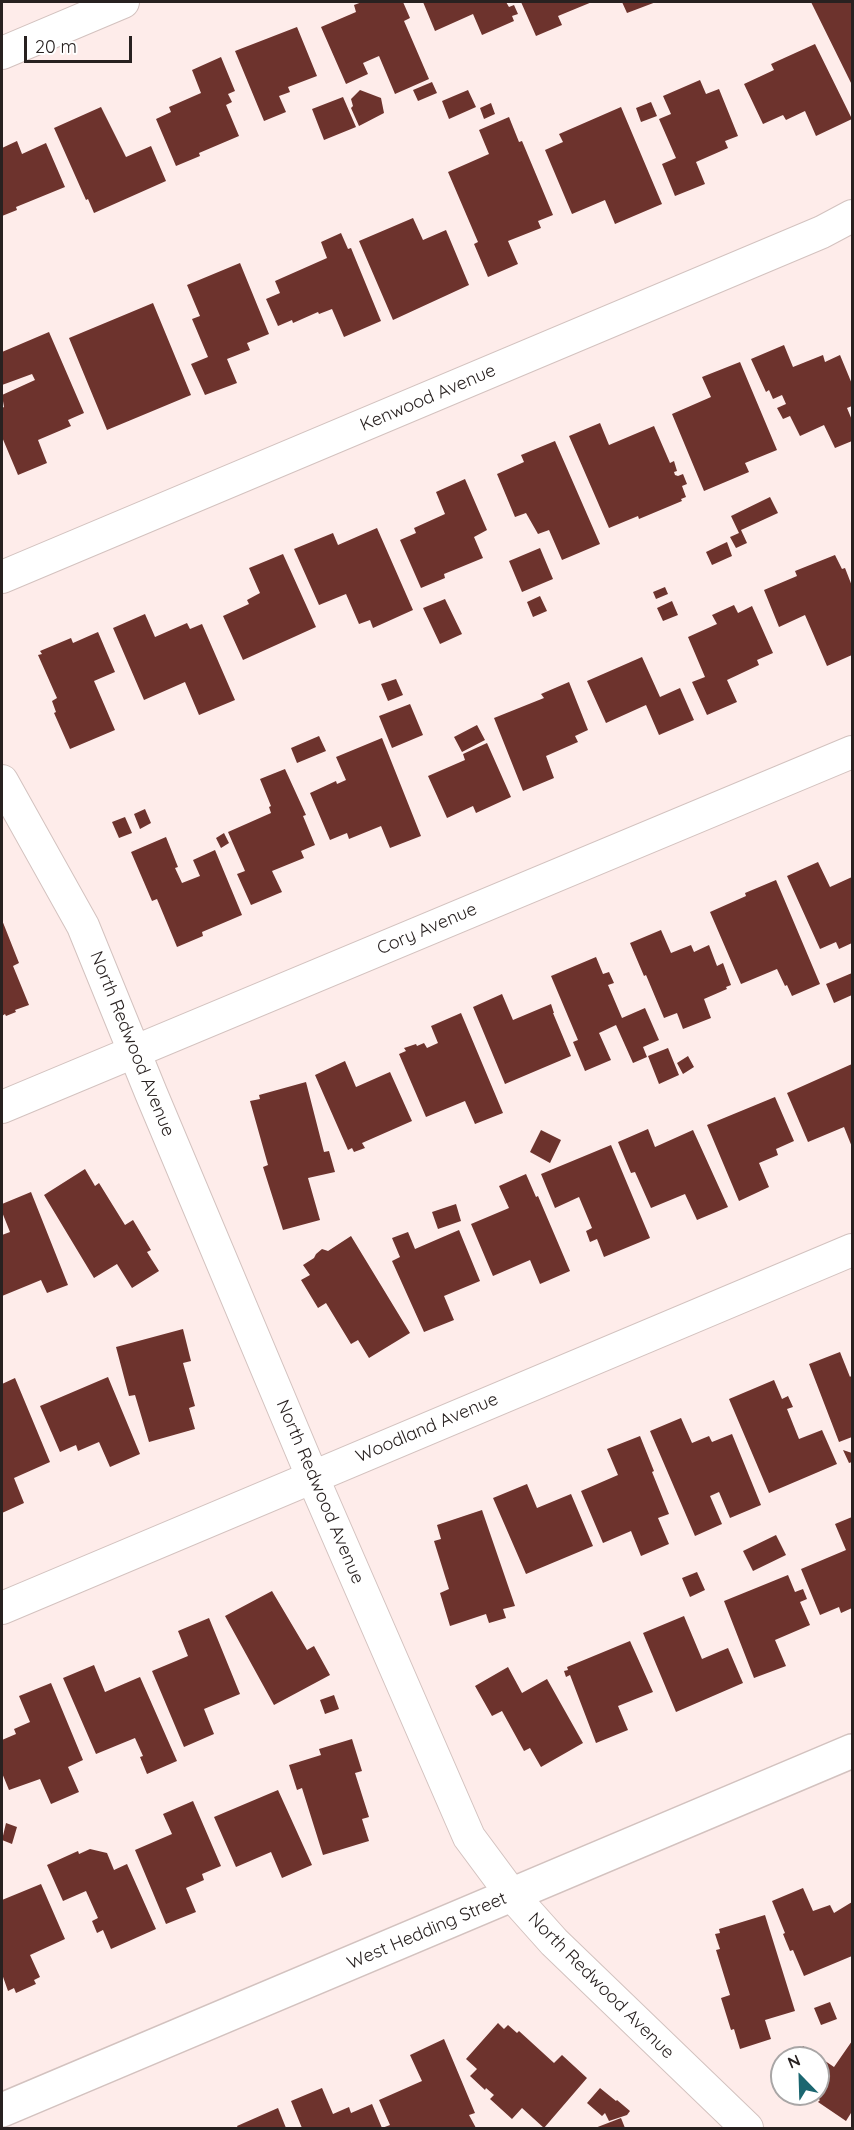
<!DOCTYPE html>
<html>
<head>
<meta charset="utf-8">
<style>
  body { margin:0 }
  #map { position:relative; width:854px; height:2130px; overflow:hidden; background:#feecea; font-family:Quicksand,sans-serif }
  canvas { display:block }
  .frame { position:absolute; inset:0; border:3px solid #282120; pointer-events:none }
  .north { position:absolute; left:770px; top:2046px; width:60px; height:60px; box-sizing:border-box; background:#fff; border:2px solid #a9a6a6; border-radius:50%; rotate:337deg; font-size:16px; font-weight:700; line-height:24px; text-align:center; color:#282120 }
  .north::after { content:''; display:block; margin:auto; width:21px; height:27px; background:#1b6670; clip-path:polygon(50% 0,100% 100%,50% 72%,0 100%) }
  .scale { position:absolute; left:24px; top:36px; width:108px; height:27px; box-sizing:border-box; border:3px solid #282120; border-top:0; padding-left:8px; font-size:18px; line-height:21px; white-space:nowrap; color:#282120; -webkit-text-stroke:4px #fff; paint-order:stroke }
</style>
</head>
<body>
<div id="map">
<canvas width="854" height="2130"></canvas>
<div class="frame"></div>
<div class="north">N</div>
<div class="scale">20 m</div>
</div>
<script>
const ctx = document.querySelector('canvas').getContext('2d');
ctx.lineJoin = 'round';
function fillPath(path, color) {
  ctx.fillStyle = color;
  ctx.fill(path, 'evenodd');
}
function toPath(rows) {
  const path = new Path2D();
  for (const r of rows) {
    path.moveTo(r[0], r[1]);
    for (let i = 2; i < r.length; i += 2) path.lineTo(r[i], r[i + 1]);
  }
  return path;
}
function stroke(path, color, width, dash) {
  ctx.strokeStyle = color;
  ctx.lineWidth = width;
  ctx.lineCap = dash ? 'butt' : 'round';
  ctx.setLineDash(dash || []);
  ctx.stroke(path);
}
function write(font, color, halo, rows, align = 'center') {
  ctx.font = font + ' Quicksand,sans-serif';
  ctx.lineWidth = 6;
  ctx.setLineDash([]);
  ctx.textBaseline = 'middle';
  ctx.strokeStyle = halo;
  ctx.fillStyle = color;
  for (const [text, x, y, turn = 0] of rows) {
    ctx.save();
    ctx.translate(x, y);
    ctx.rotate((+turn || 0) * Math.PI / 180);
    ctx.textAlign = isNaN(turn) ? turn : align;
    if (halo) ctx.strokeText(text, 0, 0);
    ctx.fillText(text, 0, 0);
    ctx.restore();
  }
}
fillPath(toPath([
  [362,2,403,2,410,18,404,21,429,79,395,94,379,56,363,63,368,74,346,84,321,27,356,12,354,5],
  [423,2,506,2,509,7,514,5,518,14,512,16,514,21,482,35,473,14,435,31],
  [521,2,592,2,558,16,562,25,536,36],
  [622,2,656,2,627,13],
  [811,2,852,2,852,85],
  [297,27,317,76,288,87,290,92,279,96,286,112,264,121,235,51],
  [815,44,852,119,816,136,805,111,786,120,783,115,763,124,744,84,774,70,771,64],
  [221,57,235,91,228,94,232,102,226,105,239,136,199,153,200,156,176,166,156,119,171,112,169,107,201,93,192,70],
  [700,80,706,94,719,89,738,136,725,141,728,148,696,162,705,184,675,196,662,164,676,158,659,119,671,114,663,96],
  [432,82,437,93,418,101,413,90],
  [360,90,381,98,384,113,359,126,351,108,353,106,351,99],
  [468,90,476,107,449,119,442,101],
  [343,97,356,127,324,140,312,109],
  [651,102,657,116,641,122,636,108],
  [491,103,495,114,484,119,480,108],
  [101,107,126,157,151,146,166,181,94,213,88,199,86,200,54,128],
  [621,107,662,204,615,224,605,200,572,214,545,150,563,142,559,134],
  [509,117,519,142,522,141,553,215,538,221,541,228,508,241,518,264,488,277,474,244,478,242,448,172,489,154,479,130],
  [17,141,22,154,46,143,65,187,16,207,17,210,2,216,2,148],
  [413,218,423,240,446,230,469,285,393,320,359,241],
  [341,233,348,249,351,248,381,321,344,337,332,309,319,314,318,312,293,323,292,320,278,326,266,299,280,293,275,281,327,258,321,242],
  [240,263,269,334,247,343,250,350,227,359,237,383,205,395,191,364,208,357,192,319,200,316,187,285],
  [153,303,191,395,107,430,69,338],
  [49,332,84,413,68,420,71,426,38,440,47,463,18,475,2,437,2,408,4,407,2,395,35,380,32,374,2,385,2,352],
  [784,345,793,367,823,355,825,362,840,355,852,384,852,406,847,408,852,420,852,441,835,448,824,425,800,436,790,416,783,419,777,408,786,404,782,395,773,399,769,390,766,392,751,359],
  [740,362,777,450,745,463,749,472,704,491,672,414,711,397,702,377],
  [600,423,609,445,654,426,670,463,674,461,677,471,674,472,675,475,678,476,683,474,687,484,682,486,686,497,681,499,682,501,639,519,638,516,609,528,569,436],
  [555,441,600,544,562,560,549,530,538,534,526,513,515,517,497,474,524,462,521,455],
  [465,479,487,530,474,537,483,558,444,574,445,578,421,588,400,540,416,533,414,528,445,514,436,492],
  [770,497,778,513,741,530,747,543,736,548,730,537,739,533,731,516],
  [377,528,413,610,373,628,370,620,359,624,346,594,319,605,294,549,333,533,338,545],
  [727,542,732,556,712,565,706,552],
  [540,548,553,579,522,592,509,561],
  [283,554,316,627,243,660,223,616,249,604,247,600,260,593,249,568],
  [835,555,842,569,845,568,852,586,852,655,827,666,805,615,779,627,764,590,797,576,795,571],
  [665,587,668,594,656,599,653,592],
  [540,596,547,611,533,617,527,602],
  [445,599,462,634,440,644,423,608],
  [672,601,678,615,663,621,657,608],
  [734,605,738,613,752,606,773,653,757,660,759,665,727,680,737,702,707,715,692,682,705,677,688,637,717,624,712,615],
  [145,614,155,637,187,623,190,629,202,624,235,700,199,715,185,682,144,700,113,628],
  [98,632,115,672,94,681,115,730,70,749,54,713,56,712,52,701,57,698,38,655,42,654,40,651,71,638,73,643],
  [642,657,660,697,680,688,694,720,659,735,646,705,606,723,587,681],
  [396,679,403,695,388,701,381,684],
  [569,682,588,730,575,736,578,742,546,756,554,778,523,791,494,718,544,698,541,694],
  [410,704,423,735,392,748,379,716],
  [477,725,485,740,462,752,454,737],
  [319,736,326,751,297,763,291,748],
  [382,738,421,836,390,848,381,826,349,839,347,833,330,840,310,793,336,781,337,784,346,780,336,757],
  [487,743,511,797,476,813,473,806,447,818,428,776,465,760,463,754],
  [285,769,306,815,303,816,315,845,301,851,304,858,272,871,282,892,251,905,237,874,245,871,228,832,271,813,269,807,271,806,260,779],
  [145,809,151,823,140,829,134,814],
  [125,817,132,833,119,838,112,822],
  [224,833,229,843,221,848,216,838],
  [166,837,178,867,175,868,182,883,200,876,193,860,215,850,242,915,202,932,203,936,177,947,157,899,152,901,131,852],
  [818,862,830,887,852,877,852,943,839,949,836,942,820,949,787,876],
  [776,880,820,984,792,996,787,985,785,986,777,969,741,984,710,912,746,896,745,893],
  [2,920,19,963,13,966,29,1005,15,1010,16,1012,6,1016,5,1014,2,1016],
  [661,930,671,953,691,945,694,952,709,945,717,966,723,963,731,985,726,987,727,989,704,999,711,1018,683,1029,677,1013,664,1018,646,975,644,976,630,943],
  [596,957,603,974,609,972,614,983,608,985,622,1018,645,1008,659,1040,643,1047,647,1057,633,1063,616,1025,599,1033,611,1060,585,1071,573,1042,578,1040,551,976],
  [852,973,852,995,834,1003,826,984],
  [502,994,513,1020,551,1004,554,1013,553,1013,571,1056,505,1084,473,1007],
  [461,1013,503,1113,475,1124,465,1101,426,1117,399,1054,406,1051,404,1048,416,1044,417,1046,424,1043,427,1048,438,1043,431,1026],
  [668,1048,679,1075,659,1084,648,1056],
  [688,1056,694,1067,683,1074,677,1063],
  [345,1061,356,1087,390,1072,412,1121,362,1143,365,1148,354,1152,352,1148,348,1150,315,1075],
  [852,1064,852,1147,844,1127,808,1142,787,1093],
  [306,1082,324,1152,329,1151,335,1172,308,1178,320,1220,283,1230,263,1167,268,1165,250,1101,260,1099,259,1095],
  [775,1097,794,1141,776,1149,778,1155,759,1163,769,1187,739,1201,707,1125],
  [648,1129,655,1147,693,1130,728,1207,697,1220,685,1194,651,1208,635,1172,631,1173,618,1142],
  [541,1130,561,1140,550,1163,530,1152],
  [611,1145,650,1238,604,1257,597,1239,590,1242,586,1231,592,1228,579,1197,555,1208,541,1174],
  [85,1169,95,1186,99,1183,125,1225,133,1220,151,1250,147,1252,159,1271,132,1288,117,1264,94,1278,44,1195],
  [526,1174,536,1197,538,1196,570,1271,540,1284,530,1260,493,1276,471,1224,509,1208,499,1186],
  [31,1192,68,1285,47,1293,41,1280,2,1296,2,1235,10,1232,2,1212,2,1204],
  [456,1204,461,1221,438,1229,432,1212],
  [459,1230,480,1281,444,1296,454,1320,424,1332,392,1261,400,1257,392,1238,408,1232,415,1249],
  [351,1236,410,1333,369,1358,358,1340,351,1344,326,1303,318,1308,301,1280,310,1275,303,1265,314,1258,316,1254,322,1249,328,1251],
  [183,1329,191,1361,183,1363,195,1406,189,1408,195,1429,149,1442,135,1395,129,1396,116,1347],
  [840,1352,850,1377,852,1375,852,1437,839,1442,809,1364],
  [108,1377,140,1454,110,1467,99,1442,78,1451,76,1445,60,1452,40,1406],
  [15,1378,50,1462,14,1478,24,1503,2,1513,2,1384],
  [774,1380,782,1399,788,1396,793,1407,787,1409,799,1439,822,1430,837,1464,769,1493,729,1399],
  [681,1418,692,1443,709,1436,712,1442,732,1434,761,1505,730,1518,719,1492,710,1496,722,1524,695,1536,650,1431],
  [640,1436,654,1471,652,1472,669,1514,658,1518,669,1544,641,1556,631,1531,603,1543,581,1491,618,1475,607,1449],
  [843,1450,852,1453,852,1462,849,1463],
  [527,1484,537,1508,571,1494,593,1546,526,1574,493,1498],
  [482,1510,515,1606,503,1609,506,1618,489,1623,486,1614,450,1626,440,1593,449,1589,434,1541,441,1539,437,1525],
  [852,1517,852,1608,841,1613,839,1607,820,1615,801,1569,846,1550,835,1524],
  [776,1535,786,1555,753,1571,743,1551],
  [697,1572,705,1590,690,1597,682,1578],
  [788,1575,795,1592,803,1589,807,1599,800,1602,810,1625,775,1640,786,1666,754,1678,724,1601],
  [272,1591,307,1650,314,1646,330,1675,274,1705,225,1616],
  [684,1616,702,1659,728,1648,743,1683,676,1712,643,1633],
  [209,1618,240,1694,204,1709,214,1734,184,1747,152,1671,188,1656,178,1631],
  [630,1641,653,1692,618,1706,628,1730,596,1743,570,1675,566,1677,564,1671,568,1670,567,1667],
  [94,1665,105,1692,140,1677,177,1761,147,1774,140,1757,143,1756,135,1738,96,1754,63,1678],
  [508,1667,522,1693,547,1679,583,1743,541,1767,530,1748,524,1751,502,1711,492,1716,475,1686],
  [51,1683,83,1760,68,1767,79,1792,51,1804,40,1779,9,1790,2,1773,2,1740,16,1734,14,1729,30,1722,19,1696],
  [334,1695,339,1709,325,1714,320,1700],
  [352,1739,362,1771,355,1773,369,1817,362,1819,369,1841,323,1855,302,1788,297,1790,289,1765,321,1755,319,1749],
  [278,1790,312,1865,282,1878,271,1852,236,1867,214,1817],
  [193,1801,221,1866,202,1874,204,1880,186,1888,196,1912,166,1924,135,1850,172,1834,163,1814],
  [6,1823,17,1827,12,1844,2,1840],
  [90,1849,107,1853,114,1870,127,1864,156,1929,111,1949,103,1930,97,1933,92,1921,98,1918,86,1891,63,1901,47,1865,78,1851,79,1854],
  [41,1884,65,1939,30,1955,40,1977,34,1980,36,1984,16,1993,14,1988,8,1991,2,1974,2,1900],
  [803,1888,813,1911,830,1905,834,1913,852,1902,852,1956,804,1976,793,1950,790,1951,783,1934,785,1933,772,1901],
  [765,1915,795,2011,765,2020,771,2039,740,2049,734,2029,731,2030,721,1998,730,1995,716,1950,720,1949,715,1934,720,1933,719,1929],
  [830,2002,837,2019,821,2025,814,2008],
  [498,2023,504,2029,508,2025,517,2033,519,2031,554,2063,562,2055,587,2078,544,2128,522,2108,512,2119,490,2099,494,2095,486,2088,485,2090,470,2076,477,2069,466,2059],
  [444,2039,475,2113,469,2115,476,2128,382,2128,390,2125,379,2100,422,2081,410,2055],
  [852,2041,852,2114,851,2113,846,2121,818,2102,820,2100,812,2094,818,2094,818,2058,794,2058,803,2046,834,2067],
  [322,2088,333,2114,349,2107,351,2113,372,2104,382,2128,302,2128,291,2101],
  [600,2088,616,2101,617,2100,630,2111,627,2115,609,2121,605,2113,602,2116,587,2103],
  [278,2108,286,2128,238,2128,237,2126],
  [621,2118,625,2128,595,2128]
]), '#6d332d');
const street = toPath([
  [2,53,123,2],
  [2,577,822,232,852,216],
  [2,781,83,926,151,1093,312,1476,469,1837,512,1895,554,1942,747,2128],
  [2,1107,852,752],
  [2,1608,852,1250]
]);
const secondary = toPath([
  [2,2110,852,1751]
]);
stroke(street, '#d3c2bf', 34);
stroke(secondary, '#d3c2bf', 36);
stroke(street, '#fff', 32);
stroke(secondary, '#fff', 33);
write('18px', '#282120', '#fff', [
  ["Kenwood Avenue",428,398,-23],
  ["Cory Avenue",427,929,-23],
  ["North Redwood Avenue",132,1044,68],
  ["Woodland Avenue",427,1428,-23],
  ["North Redwood Avenue",320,1492,67],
  ["West Hedding Street",427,1931,-23],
  ["North Redwood Avenue",601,1986,45]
]);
</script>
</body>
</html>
